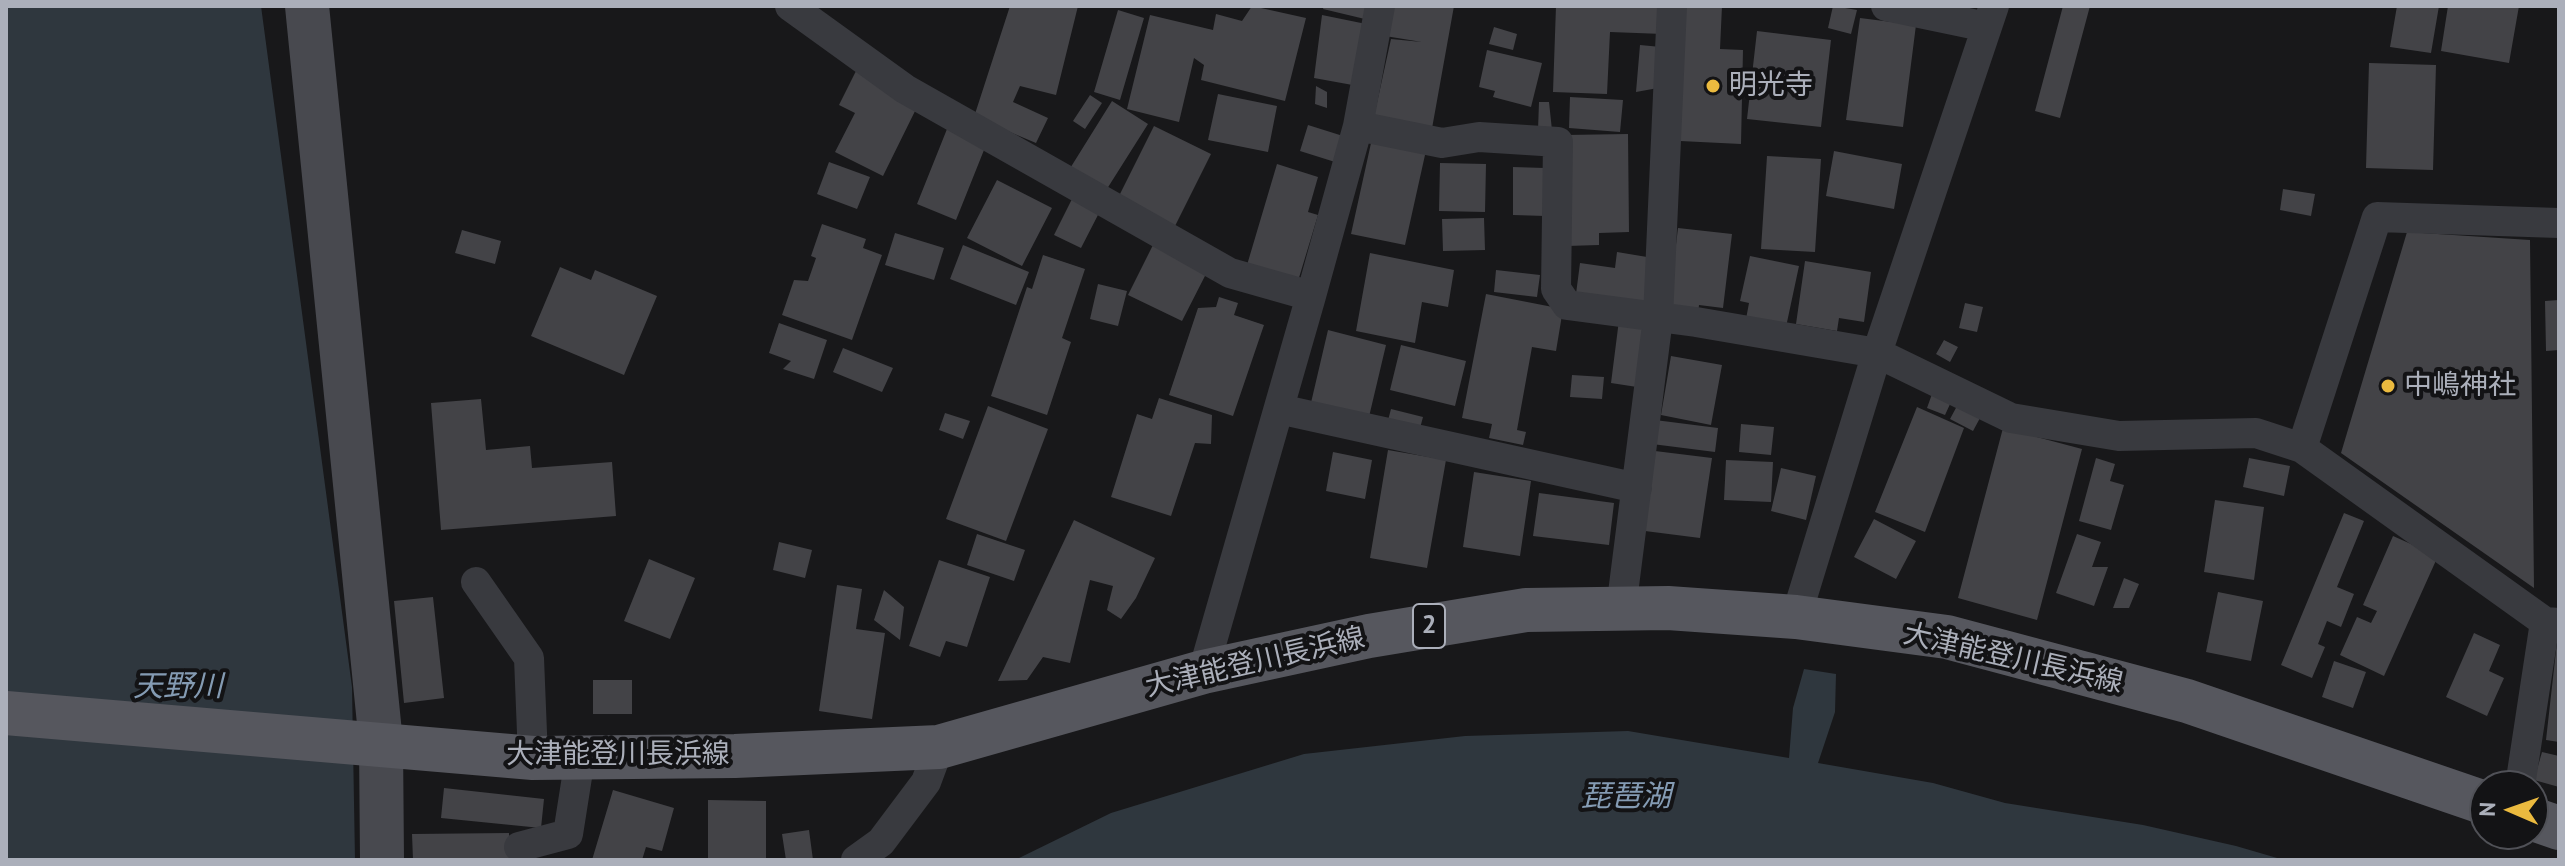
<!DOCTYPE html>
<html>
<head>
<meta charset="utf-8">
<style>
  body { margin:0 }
  #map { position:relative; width:2565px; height:866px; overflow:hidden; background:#18181a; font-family:"PT Sans",sans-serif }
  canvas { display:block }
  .frame { position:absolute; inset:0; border:8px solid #abafba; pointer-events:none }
  .north { position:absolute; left:2469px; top:770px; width:80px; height:80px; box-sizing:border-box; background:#131315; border:2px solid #505157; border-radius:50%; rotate:272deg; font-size:22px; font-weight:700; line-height:32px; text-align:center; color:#abafba }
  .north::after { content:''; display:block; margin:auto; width:28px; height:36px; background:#ebba3f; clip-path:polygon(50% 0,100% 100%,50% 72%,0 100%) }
</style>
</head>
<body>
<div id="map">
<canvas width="2565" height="866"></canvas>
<div class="frame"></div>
<div class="north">N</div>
</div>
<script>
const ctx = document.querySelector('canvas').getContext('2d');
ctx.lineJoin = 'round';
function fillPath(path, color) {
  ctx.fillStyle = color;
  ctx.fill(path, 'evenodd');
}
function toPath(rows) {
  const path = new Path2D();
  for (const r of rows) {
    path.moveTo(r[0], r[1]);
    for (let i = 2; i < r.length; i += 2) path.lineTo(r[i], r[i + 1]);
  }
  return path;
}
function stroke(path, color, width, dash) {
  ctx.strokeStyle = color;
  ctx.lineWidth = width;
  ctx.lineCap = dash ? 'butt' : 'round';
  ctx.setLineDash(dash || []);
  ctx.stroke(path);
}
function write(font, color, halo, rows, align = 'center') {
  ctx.font = font + ' "PT Sans","Noto Sans JP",sans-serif';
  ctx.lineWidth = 8;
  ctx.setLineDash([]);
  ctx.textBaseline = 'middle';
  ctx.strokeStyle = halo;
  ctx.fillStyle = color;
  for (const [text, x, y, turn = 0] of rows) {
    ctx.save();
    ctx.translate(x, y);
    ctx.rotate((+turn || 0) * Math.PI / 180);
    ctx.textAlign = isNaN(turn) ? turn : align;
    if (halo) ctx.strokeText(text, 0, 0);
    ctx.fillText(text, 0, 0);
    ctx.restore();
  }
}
fillPath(toPath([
  [6,6,261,6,352,687,355,860,6,860],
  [1804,669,1836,674,1835,712,1818,763,1933,783,2005,803,2143,825,2236,846,2284,860,1015,860,1111,813,1304,754,1465,736,1628,731,1789,758,1793,708]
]), '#2f373e');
fillPath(toPath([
  [1010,6,1078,6,1056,95,1020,86,1013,102,1048,118,1036,143,974,117],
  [1252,6,1306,18,1285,101,1201,80,1204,65,1194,58,1179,122,1127,109,1150,15,1213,30,1216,14,1242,21],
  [1324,6,1373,6,1369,20,1323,9],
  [1390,6,1454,6,1431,134,1373,121,1391,39,1422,42,1385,36],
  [1556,6,1664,6,1663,34,1610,32,1607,94,1553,92],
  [1685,6,1722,6,1720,49,1743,50,1741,144,1680,141],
  [1833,6,1857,10,1851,34,1828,28],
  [2063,6,2090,6,2060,118,2035,111],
  [2397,6,2439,6,2431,53,2390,47],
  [2448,6,2519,6,2509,63,2441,51],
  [1118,10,1144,18,1120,100,1094,92],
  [1322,15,1371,25,1358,86,1314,78],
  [1860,18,1916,25,1903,127,1846,120],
  [1494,27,1517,34,1513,50,1489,44],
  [1757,31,1831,40,1821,127,1747,119],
  [1640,45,1661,47,1658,88,1636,92],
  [1487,50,1542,63,1531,107,1493,97,1495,91,1479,87],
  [2369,63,2436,65,2433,170,2366,168],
  [858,67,918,105,883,176,835,152,855,113,839,105],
  [1316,86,1327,92,1327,108,1315,104],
  [1218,94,1277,106,1268,152,1208,140],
  [1090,95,1102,103,1085,129,1073,121],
  [1570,97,1623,100,1620,132,1569,128],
  [1112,101,1148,124,1105,192,1069,170],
  [1539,102,1549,102,1552,130,1538,130],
  [1308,125,1343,136,1335,162,1300,151],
  [1154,126,1211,154,1174,228,1117,200],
  [947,129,986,145,956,220,917,204],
  [1373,134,1427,146,1405,245,1351,234],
  [1628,134,1629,232,1599,233,1599,245,1567,246,1565,135],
  [1834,151,1902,164,1894,209,1826,196],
  [1767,156,1821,159,1815,252,1761,249],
  [829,162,870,177,857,209,817,194],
  [1440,163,1486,164,1485,212,1439,211],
  [1277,164,1318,177,1308,212,1318,215,1298,281,1247,265],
  [1513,167,1545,168,1545,216,1513,215],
  [997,180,1052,208,1022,266,967,238],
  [2283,189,2315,194,2311,216,2280,210],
  [1072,199,1099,213,1081,248,1054,235],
  [1484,218,1485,250,1443,251,1442,219],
  [822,224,866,239,863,248,882,255,852,340,782,315,794,280,808,281,816,258,811,256],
  [1678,228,1732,234,1723,308,1699,305,1698,314,1668,311],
  [462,230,501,241,495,264,455,253],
  [2407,232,2530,240,2534,588,2341,453],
  [895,233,944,248,934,280,885,265],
  [963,245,1029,272,1016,305,950,279],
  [1153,245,1207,272,1182,321,1128,295],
  [1617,252,1653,258,1646,305,1576,294,1580,263,1615,268],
  [1370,253,1454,270,1448,307,1422,302,1415,343,1356,331],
  [1043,255,1085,269,1062,338,1071,342,1047,415,991,396,1027,287,1032,289],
  [1750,256,1799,266,1786,327,1746,319,1749,303,1740,301],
  [1805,261,1871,272,1864,322,1839,318,1837,331,1796,324],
  [560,267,591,280,595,270,657,296,624,375,531,336],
  [1496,270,1540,275,1537,297,1494,292],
  [1098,284,1127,291,1118,326,1090,319],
  [1486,294,1563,309,1556,351,1532,347,1517,430,1526,432,1523,445,1489,438,1492,424,1462,418],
  [1219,297,1238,303,1234,315,1264,325,1233,416,1169,395,1198,308,1216,307],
  [2559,300,2559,350,2546,351,2545,301],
  [1965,303,1983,307,1977,332,1959,328],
  [1619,320,1645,324,1637,387,1611,383],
  [779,323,827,340,814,379,783,369,791,361,769,353],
  [1328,330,1386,345,1368,421,1310,407],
  [1944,340,1958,347,1950,362,1936,354],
  [1401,345,1466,361,1455,406,1390,390],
  [843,348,893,368,882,392,833,372],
  [1671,356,1722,365,1711,425,1661,415],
  [1572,375,1604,377,1602,399,1570,397],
  [1932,394,1951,402,1945,415,1927,408],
  [1159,398,1212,415,1211,444,1195,443,1171,516,1111,497,1137,414,1152,419],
  [481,399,486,450,530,446,532,468,612,462,616,516,441,530,431,403],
  [988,406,1048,429,1006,541,946,519],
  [1957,406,1980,418,1973,431,1950,419],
  [1917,407,1964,428,1925,532,1875,512],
  [1391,409,1423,417,1419,432,1387,424],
  [945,413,970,421,963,439,939,430],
  [1655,420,1718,428,1715,452,1652,444],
  [1741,424,1774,427,1771,455,1739,452],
  [2003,428,2082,449,2037,620,1958,598],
  [1388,450,1446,460,1427,568,1370,558],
  [1655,451,1712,458,1700,538,1645,531],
  [1333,452,1372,460,1365,499,1326,491],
  [2096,458,2115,464,2110,481,2124,485,2111,530,2079,521],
  [2249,458,2290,466,2284,496,2243,487],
  [1726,460,1773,462,1771,502,1724,500],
  [1781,468,1816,476,1806,520,1771,511],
  [1474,472,1531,481,1520,556,1463,547],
  [1539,493,1614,503,1609,545,1533,536],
  [2215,500,2264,507,2254,580,2204,572],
  [2344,513,2364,521,2337,587,2354,594,2341,627,2327,621,2318,644,2325,647,2312,678,2281,665],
  [1874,519,1916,541,1896,579,1854,557],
  [1074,520,1155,558,1136,598,1121,619,1107,610,1113,586,1090,580,1070,663,1043,657,1027,680,998,681],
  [977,534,1025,550,1014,581,967,565],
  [2077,534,2101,542,2092,567,2108,567,2094,606,2056,593],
  [2393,536,2438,556,2384,676,2340,655,2357,617,2371,623,2377,611,2363,605],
  [779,542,812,550,805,578,773,570],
  [649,559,695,578,670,639,624,621],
  [939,560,990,577,967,647,946,641,940,657,909,646],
  [2124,578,2139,584,2129,608,2113,608],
  [837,585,862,589,856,629,885,633,872,719,819,711],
  [884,590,904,607,900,640,874,620],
  [2218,592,2263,601,2251,661,2206,652],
  [433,597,444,698,404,703,394,601],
  [2474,633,2500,645,2489,671,2504,678,2487,716,2446,697],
  [2557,642,2559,642,2559,742,2546,740],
  [2334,661,2366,672,2353,708,2322,697],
  [593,680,632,680,632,714,593,714],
  [2542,752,2559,756,2559,787,2534,780],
  [444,788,544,799,541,828,441,818],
  [613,790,674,808,662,851,646,847,642,860,592,860],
  [708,800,766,801,766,860,708,860],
  [809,830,813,860,786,860,782,834],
  [509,833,510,860,413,860,412,834]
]), '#434347');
stroke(toPath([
  [790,6,905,89,1230,273,1311,296,1358,126,1442,143,1479,137,1558,142,1556,289,1567,305,1696,322,1877,353,2011,418,2119,436,2256,433,2302,448,2545,622,2559,623],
  [1886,6,1987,27],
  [1358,126,1380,6],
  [1279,409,1637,488],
  [2302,448,2377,217,2559,223],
  [476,582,529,658,533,758],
  [1621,609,1658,318,1672,6],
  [1796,617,1877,353,1994,6],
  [1203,672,1311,296],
  [2520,786,2545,622],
  [519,847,568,834,580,758],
  [856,860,881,842,926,782,939,747]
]), '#393a3f', 30);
stroke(toPath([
  [307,6,381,743,382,860]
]), '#48494f', 44);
stroke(toPath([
  [6,713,533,758,735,756,939,747,1203,672,1369,636,1526,610,1668,608,1796,617,1947,637,2187,701,2485,803],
  [2533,819,2559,828]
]), '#56575e', 44);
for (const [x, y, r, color] of [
  [1713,86,8,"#ebba3f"],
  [2388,386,8,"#ebba3f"]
]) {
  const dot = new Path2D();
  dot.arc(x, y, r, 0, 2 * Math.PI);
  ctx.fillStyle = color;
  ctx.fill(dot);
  stroke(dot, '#131315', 3);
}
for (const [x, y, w] of [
  [1429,626,32]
]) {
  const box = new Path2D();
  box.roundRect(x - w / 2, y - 22, w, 44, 6);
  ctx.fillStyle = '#131315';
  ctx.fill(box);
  stroke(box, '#abafba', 2);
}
write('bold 26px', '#abafba', null, [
  ["2",1429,626]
]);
write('28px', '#abafba', '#131315', [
  ["明光寺",1729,86],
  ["中嶋神社",2404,386]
], 'left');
write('28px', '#abafba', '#131315', [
  ["大津能登川長浜線",2013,659,13],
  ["大津能登川長浜線",1255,663,-13],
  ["大津能登川長浜線",618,755]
]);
write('italic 30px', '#849bb3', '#131315', [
  ["天野川",178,687],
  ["琵琶湖",1626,797]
]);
</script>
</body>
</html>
